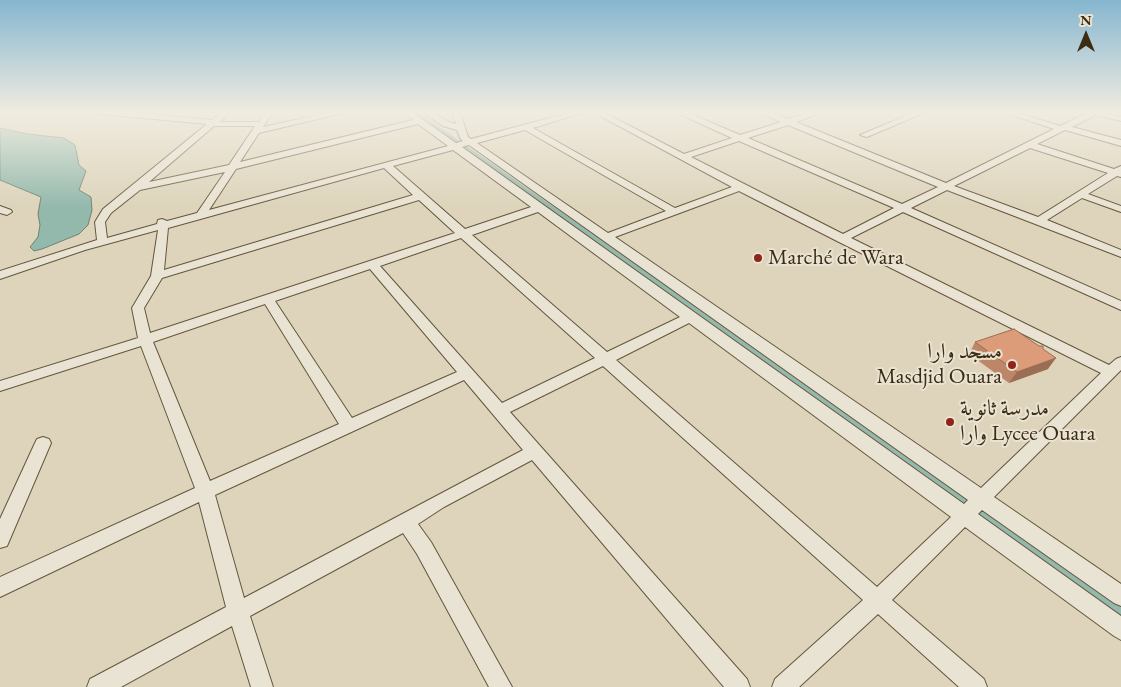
<!DOCTYPE html>
<html>
<head>
<meta charset="utf-8">
<style>
  body { margin:0 }
  #map { position:relative; width:1121px; height:687px; overflow:hidden; background:#ddd4bb; font-family:"EB Garamond",serif }
  canvas { display:block }
  .north { position:absolute; left:1061px; top:10px; width:50px; height:50px; -webkit-text-stroke:4px #e9e3d3; paint-order:stroke; rotate:0deg; font-size:14px; font-weight:700; line-height:20px; text-align:center; color:#3d2b12 }
  .north::after { content:''; display:block; margin:auto; width:18px; height:22px; background:#3d2b12; clip-path:polygon(50% 0,100% 100%,50% 72%,0 100%) }
</style>
</head>
<body>
<div id="map">
<canvas width="1121" height="687"></canvas>
<div class="north">N</div>
</div>
<script>
const ctx = document.querySelector('canvas').getContext('2d');
ctx.lineJoin = 'round';
function fillPath(path, color) {
  ctx.fillStyle = color;
  ctx.fill(path, 'evenodd');
}
function toPath(rows) {
  const path = new Path2D();
  for (const r of rows) {
    path.moveTo(r[0], r[1]);
    for (let i = 2; i < r.length; i += 2) path.lineTo(r[i], r[i + 1]);
  }
  return path;
}
function stroke(path, color, width, dash) {
  ctx.strokeStyle = color;
  ctx.lineWidth = width;
  ctx.lineCap = dash ? 'butt' : 'round';
  ctx.setLineDash(dash || []);
  ctx.stroke(path);
}
function write(font, color, halo, rows, align = 'center') {
  ctx.font = font + ' "EB Garamond",Amiri,serif';
  ctx.lineWidth = 4;
  ctx.setLineDash([]);
  ctx.textBaseline = 'middle';
  ctx.strokeStyle = halo;
  ctx.fillStyle = color;
  for (const [text, x, y, turn = 0] of rows) {
    ctx.save();
    ctx.translate(x, y);
    ctx.rotate((+turn || 0) * Math.PI / 180);
    ctx.textAlign = isNaN(turn) ? turn : align;
    if (halo) ctx.strokeText(text, 0, 0);
    ctx.fillText(text, 0, 0);
    ctx.restore();
  }
}
const water = toPath([
  [0,128,28,134,64,138,75,145,79,165,86,171,79,190,91,197,92,210,88,225,79,234,42,249,34,251,30,247,38,237,40,225,38,214,41,197,0,180,0,128]
]);
fillPath(water, '#93b8ac');
stroke(water, '#71806e', 1);
fillPath(toPath([
  [411,112,418,112,1121,603,1121,619,1116,617,411,112]
]), '#93b8ac');
const minor = toPath([
  [96,112,127,112,212,120,221,112,230,112,220,122,259,122,265,112,273,112,263,127,332,112,347,112,259,133,240,162,413,120,403,112,412,112,456,143,463,141,460,138,457,130,443,126,423,112,432,112,449,122,456,124,452,112,460,112,468,137,471,139,572,112,585,112,533,128,675,208,732,187,593,112,603,112,684,154,732,138,675,112,686,112,740,135,781,122,759,112,770,112,788,119,811,112,823,112,796,122,946,183,1054,129,1003,112,1015,112,1060,126,1089,112,1103,112,1121,117,1121,121,1096,115,1072,127,1121,140,1121,146,1065,130,1037,144,1114,169,1121,166,1121,177,1117,176,1088,194,1121,206,1121,212,1082,198,1047,220,1121,250,1121,257,947,190,911,208,1121,301,1121,310,903,212,851,238,1109,365,1116,359,1121,357,1121,370,994,497,1121,584,1121,606,1114,603,982,510,978,514,1121,616,1121,640,1114,636,965,527,892,600,984,679,987,687,959,687,878,614,799,687,772,687,775,679,863,600,603,366,510,412,747,679,750,687,724,687,532,460,444,507,418,524,431,542,512,687,489,687,417,554,403,533,250,616,273,687,251,687,232,626,121,687,87,687,90,679,226,607,199,502,0,597,0,577,195,488,141,346,0,391,0,381,138,338,132,308,151,276,158,230,85,250,0,279,0,271,97,240,95,222,103,209,207,124,100,114,96,112],
  [418,124,448,146,209,210,236,169,418,124],
  [788,125,938,187,902,204,748,138,788,125],
  [214,126,255,126,229,165,149,182,214,126],
  [525,130,666,211,608,233,477,143,525,130],
  [739,141,894,208,843,234,691,157,739,141],
  [469,145,968,500,964,504,462,147,469,145],
  [1030,148,1108,173,1038,217,954,186,1030,148],
  [453,150,531,207,465,229,393,166,453,150],
  [384,168,413,195,164,270,168,228,384,168],
  [225,172,197,213,167,221,162,219,158,220,157,224,107,238,105,222,111,213,140,190,225,172],
  [739,191,837,241,1101,373,981,488,615,237,739,191],
  [419,200,455,233,150,333,144,308,162,278,419,200],
  [538,212,680,317,607,352,472,235,538,212],
  [461,238,595,358,502,403,380,266,461,238],
  [370,269,457,372,352,418,275,301,370,269],
  [265,304,339,424,210,481,153,342,265,304],
  [689,323,951,517,877,587,616,360,689,323],
  [464,380,523,450,244,598,215,495,464,380],
  [915,112,926,112,867,137,860,135,915,112],
  [0,206,11,210,12,212,7,215,0,213,0,206],
  [43,437,49,439,51,443,7,546,0,548,0,519,35,443,37,439,43,437]
]);
stroke(minor, '#65553c', 2);
fillPath(minor, '#e9e3d3');
fillPath(toPath([
  [975,342,1048,369,1009,383,969,354]
]), '#bd8669');
fillPath(toPath([
  [1056,358,1048,369,1009,383,1017,372]
]), '#9a6d55');
const building = toPath([
  [1014,329,1039,346,1043,346,1043,349,1056,358,1017,372,975,342,1014,329]
]);
fillPath(building, '#dc9c7a');
stroke(building, '#9a6d55', 1);
const sky = ctx.createLinearGradient(0, 0, 0, 208);
sky.addColorStop(0, '#86b6d0');
sky.addColorStop(0.54, '#f0ece0');
sky.addColorStop(1, '#f0ece000');
ctx.fillStyle = sky;
ctx.fillRect(0, 0, 1121, 208);
for (const [x, y, r, color] of [
  [758,258,5,"#8f2418"],
  [1012,365,5,"#8f2418"],
  [950,422,5,"#8f2418"]
]) {
  const dot = new Path2D();
  dot.arc(x, y, r, 0, 2 * Math.PI);
  ctx.fillStyle = color;
  ctx.fill(dot);
  stroke(dot, '#e9e3d3', 2);
}
write('22px', '#3d2b12', '#e9e3d3', [
  ["Marché de Wara",768,258],
  ["مسجد وارا",1002,352,"right"],
  ["Masdjid Ouara",1002,377,"right"],
  ["مدرسة ثانوية",960,409],
  ["وارا Lycee Ouara",960,434]
], 'left');
</script>
</body>
</html>
